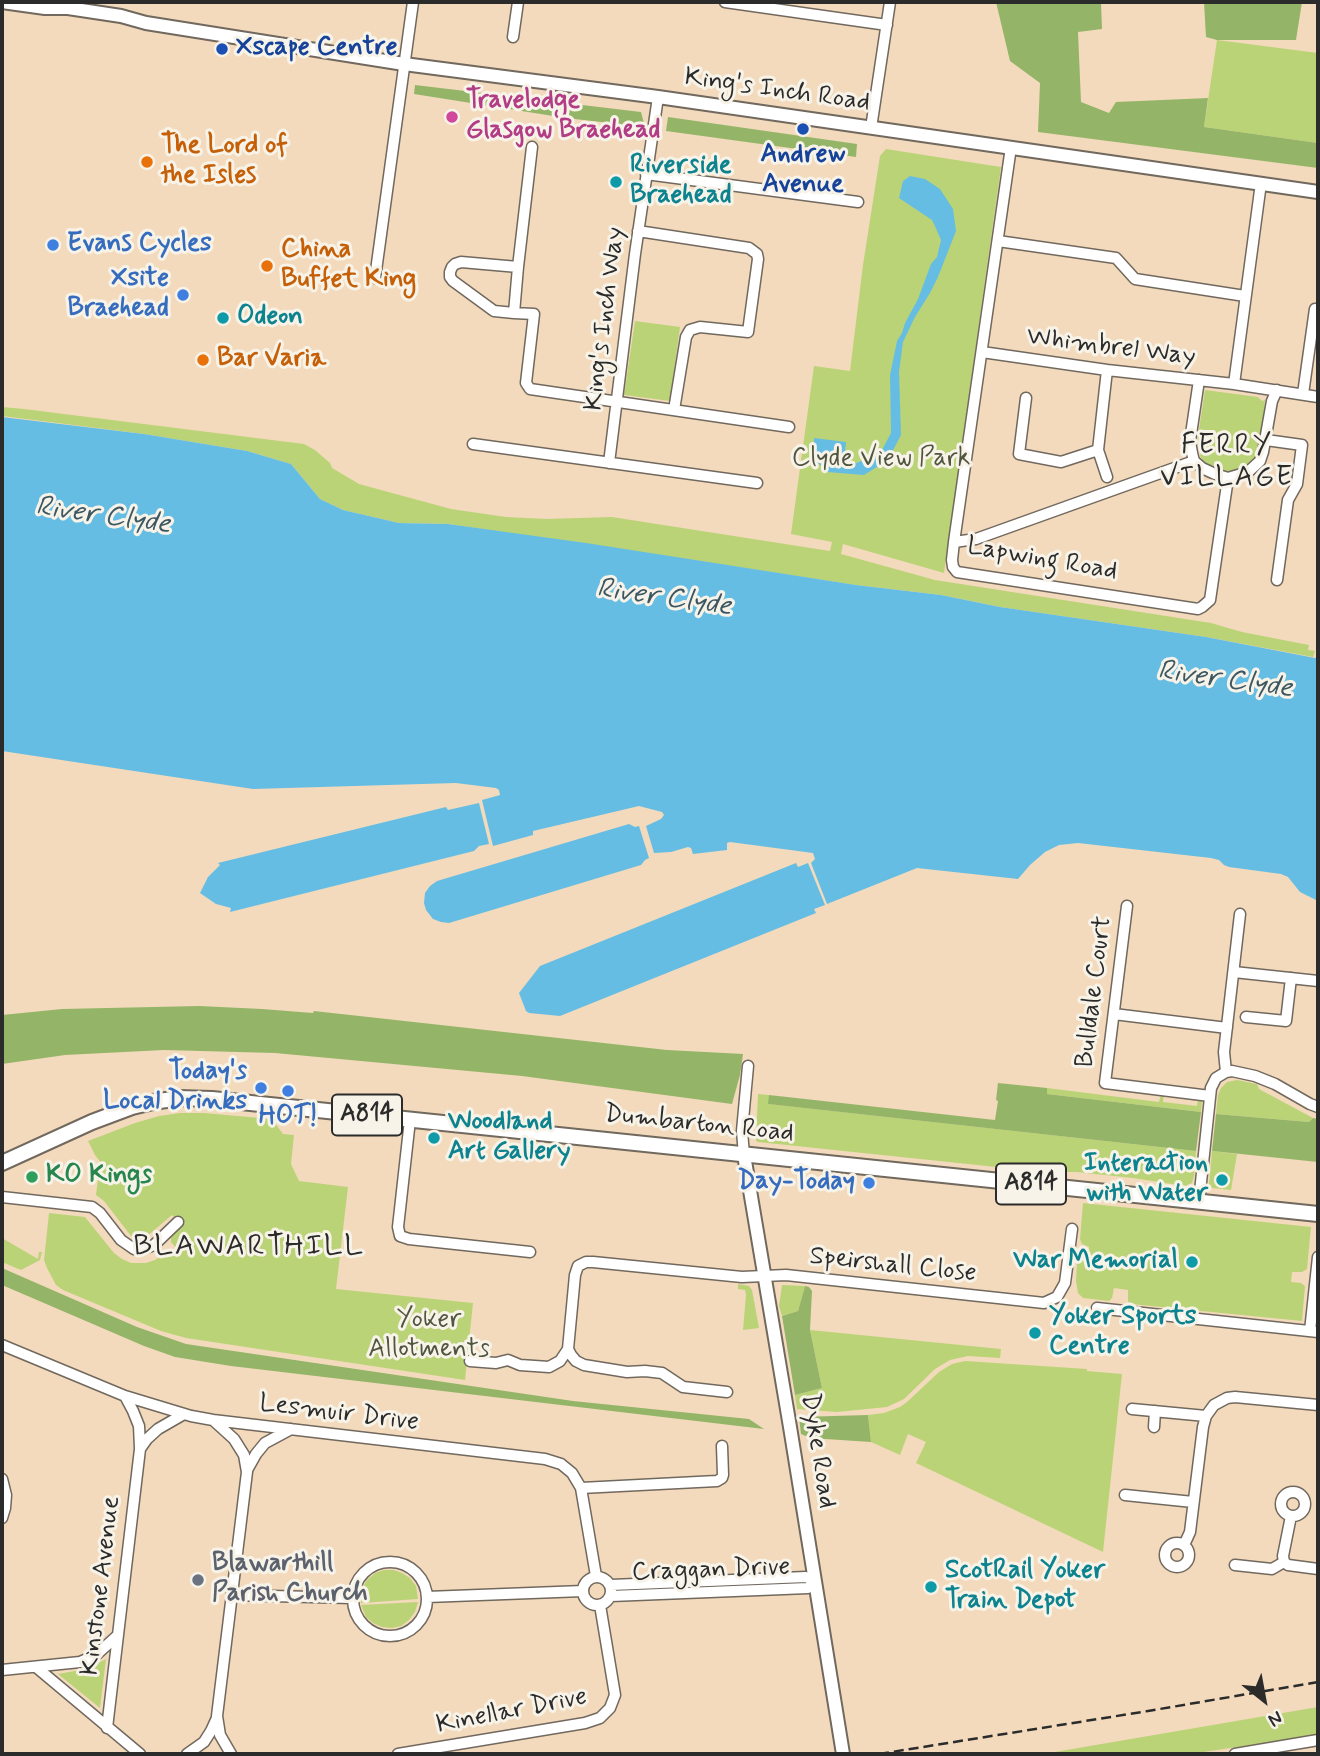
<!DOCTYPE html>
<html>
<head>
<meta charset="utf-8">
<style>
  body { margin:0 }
  #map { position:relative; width:1320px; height:1756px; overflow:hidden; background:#f3dabc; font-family:Mynerve,sans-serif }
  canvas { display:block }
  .frame { position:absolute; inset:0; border:4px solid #2b2b2b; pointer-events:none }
  .north { position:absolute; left:1229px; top:1665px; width:70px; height:70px; -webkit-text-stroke:5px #f7f3e8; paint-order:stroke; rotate:149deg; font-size:19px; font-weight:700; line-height:28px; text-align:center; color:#2b2b2b }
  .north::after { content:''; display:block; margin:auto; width:24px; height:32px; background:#2b2b2b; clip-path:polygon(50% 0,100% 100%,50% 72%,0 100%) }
</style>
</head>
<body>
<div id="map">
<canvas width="1320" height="1756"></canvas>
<div class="frame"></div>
<div class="north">N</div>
</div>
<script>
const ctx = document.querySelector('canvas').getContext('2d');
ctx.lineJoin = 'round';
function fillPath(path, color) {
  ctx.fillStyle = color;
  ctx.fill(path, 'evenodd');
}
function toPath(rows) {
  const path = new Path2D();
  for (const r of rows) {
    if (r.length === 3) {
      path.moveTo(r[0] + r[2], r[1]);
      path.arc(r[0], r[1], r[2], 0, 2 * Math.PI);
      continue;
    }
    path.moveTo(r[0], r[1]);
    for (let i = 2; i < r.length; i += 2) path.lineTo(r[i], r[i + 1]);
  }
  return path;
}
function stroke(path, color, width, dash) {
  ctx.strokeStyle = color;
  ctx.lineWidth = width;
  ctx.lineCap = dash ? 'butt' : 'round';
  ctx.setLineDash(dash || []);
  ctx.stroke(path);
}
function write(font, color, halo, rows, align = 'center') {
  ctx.font = font + ' Mynerve,sans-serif';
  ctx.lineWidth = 6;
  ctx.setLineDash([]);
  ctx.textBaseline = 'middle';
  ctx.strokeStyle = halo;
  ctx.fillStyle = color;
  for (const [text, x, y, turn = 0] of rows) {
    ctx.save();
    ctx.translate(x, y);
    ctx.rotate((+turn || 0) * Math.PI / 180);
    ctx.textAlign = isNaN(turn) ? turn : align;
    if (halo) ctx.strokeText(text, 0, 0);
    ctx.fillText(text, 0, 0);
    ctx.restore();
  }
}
fillPath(toPath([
  [1217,40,1318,53,1318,143,1204,127],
  [886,149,1001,167,944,573,843,544,841,554,935,580,1211,623,1242,632,1309,645,1308,650,1315,651,1313,657,1206,637,1000,607,941,595,856,585,448,524,399,523,343,510,320,499,291,464,247,451,144,434,2,416,2,407,24,409,304,444,315,450,330,463,332,468,359,484,451,509,506,517,546,519,612,517,830,551,832,542,791,534,814,366,850,371,863,265,880,156],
  [635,321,680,327,670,401,624,395],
  [1205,390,1258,397,1262,401,1265,400,1260,445,1257,454,1255,458,1247,466,1240,470,1227,472,1220,470,1210,467,1204,462,1200,456,1201,452,1198,445,1198,436],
  [1237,1080,1257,1084,1259,1089,1313,1118,1309,1122,1216,1114,1218,1095,1221,1088,1227,1082],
  [1047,1088,1159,1102,1161,1094,1164,1094,1163,1102,1197,1106,1198,1098,1202,1099,1201,1112,1047,1094],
  [758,1094,769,1095,769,1104,1196,1151,1194,1176,1192,1183,1185,1186,1133,1178,1077,1172,1044,1172,758,1142,756,1141],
  [180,1113,204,1113,272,1119,283,1134,294,1135,291,1164,299,1181,348,1187,336,1289,473,1303,465,1380,186,1338,161,1331,63,1290,56,1285,47,1268,44,1260,49,1213,85,1217,114,1253,122,1259,131,1263,146,1263,155,1260,161,1256,156,1250,158,1249,162,1249,169,1254,176,1248,171,1242,171,1237,182,1226,172,1215,146,1237,136,1239,131,1236,104,1201,96,1195,98,1179,105,1168,95,1155,88,1141,135,1123,159,1116],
  [1212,1151,1237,1154,1231,1190,1212,1188,1209,1185],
  [1083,1203,1311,1227,1307,1269,1302,1272,1292,1272,1291,1282,1301,1283,1305,1286,1302,1321,1131,1304,1128,1302,1128,1290,1114,1288,1112,1298,1109,1301,1083,1298,1078,1293,1076,1281,1077,1263,1082,1260,1089,1259,1089,1247,1082,1244,1080,1239],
  [2,1238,38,1259,39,1252,42,1252,40,1260,21,1270,2,1262],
  [738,1284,749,1286,752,1290,759,1328,743,1330,746,1295,745,1290,738,1289],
  [782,1285,805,1286,798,1311,782,1316,779,1306],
  [810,1330,1001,1349,1000,1358,968,1356,950,1360,935,1369,904,1399,887,1407,837,1412,797,1409,795,1395,822,1388],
  [965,1361,1087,1369,1087,1371,1122,1374,1103,1552,916,1463,926,1442,908,1434,900,1455,871,1442,868,1415,884,1413,900,1407,907,1402,939,1372,952,1364],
  [384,1570,394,1570,402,1573,410,1578,416,1586,418,1599,361,1603,362,1588,367,1580,375,1573],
  [418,1602,415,1612,409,1620,401,1626,392,1628,382,1627,373,1623,366,1617,361,1605],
  [106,1659,100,1708,58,1674,86,1669],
  [1318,1707,1318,1735,1190,1754,1043,1754]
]), '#bbd377');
fillPath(toPath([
  [996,2,1101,2,1102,29,1078,32,1081,102,1109,113,1116,102,1208,98,1204,127,1318,143,1318,168,1038,132,1040,83,1010,61],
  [1204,2,1302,2,1296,40,1217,40,1206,37],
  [415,85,641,112,645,127,566,118,414,94],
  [668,117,857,144,856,157,666,131],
  [199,1006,262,1009,313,1013,314,1011,667,1050,743,1054,740,1075,732,1104,522,1076,275,1053,164,1050,65,1055,2,1064,2,1015,62,1009],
  [998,1083,1047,1088,1047,1094,1201,1112,1196,1151,768,1104,769,1095,995,1120,998,1101,996,1100],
  [1216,1114,1309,1122,1313,1118,1318,1119,1318,1162,1212,1151],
  [2,1268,137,1327,186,1344,573,1401,749,1419,764,1429,231,1366,175,1357,144,1346,2,1285],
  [805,1286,809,1287,812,1291,810,1330,822,1388,795,1395,782,1316,798,1311],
  [868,1415,871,1442,810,1438,801,1434,799,1417]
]), '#94b568');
fillPath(toPath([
  [910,176,925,179,940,189,953,209,956,231,938,277,930,293,915,317,903,342,899,372,901,435,888,460,864,475,827,472,819,464,814,456,814,438,846,442,844,462,857,463,882,450,891,433,890,375,897,341,902,333,905,323,918,299,931,264,937,257,941,240,934,224,932,220,899,198,903,181],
  [2,417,144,434,247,451,291,464,320,499,343,510,399,523,448,524,586,543,856,585,941,595,1000,607,1206,637,1315,658,1318,657,1318,901,1300,892,1288,877,1281,874,1229,867,1224,865,1219,860,1211,858,1078,843,1059,845,1045,852,1030,865,1018,879,917,868,827,904,811,863,815,859,813,853,730,842,727,843,727,850,693,854,691,848,688,847,671,852,654,853,646,826,661,819,664,815,662,812,639,806,533,831,533,835,493,846,482,800,500,795,499,790,496,788,456,783,253,789,2,751],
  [479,803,489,844,479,846,474,851,230,912,231,908,216,904,200,893,208,877,220,865,218,863,446,807,448,810],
  [629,824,635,827,639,826,649,858,645,860,641,865,449,923,441,922,433,919,426,910,424,903,425,893,430,886,437,881],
  [796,863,798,867,808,863,825,905,814,909,816,913,560,1016,529,1013,526,1011,519,993,540,966]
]), '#66bde3');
const minor = toPath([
  [725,2,887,25],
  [513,37,518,2],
  [871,128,890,2],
  [1011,147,954,542,952,560,953,567,957,572,1198,609,1202,607,1210,600,1228,478],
  [646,174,858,202],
  [638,231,749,248,757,254,758,259,748,332,700,327,690,330,686,337,674,410],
  [998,241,1116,258,1135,279,1245,296],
  [518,267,532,147],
  [375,278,413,2],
  [514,313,518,267,461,262,455,264,452,267,450,272,450,277,453,281,494,311,514,313,534,314,526,383,530,389,789,427],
  [982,352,1107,370,1234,384,1318,397],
  [1199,380,1190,441,1192,453,1194,461,1202,468,1215,474,1228,478,1248,472,1260,461,1263,452,1272,401,1277,390],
  [1234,384,1261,183],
  [1303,394,1315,309,1318,310],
  [1026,398,1019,454,1061,462,1098,450,1107,370],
  [1266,440,1302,445,1297,484,1288,500,1277,580],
  [473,444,757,483],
  [1098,450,1107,477],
  [609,463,635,254,658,97],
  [954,542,976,539,1194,461],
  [1127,906,1105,1083,1210,1096],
  [1234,972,1318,981],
  [1114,1014,1227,1028],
  [1246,1017,1286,1021,1291,978],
  [1226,1072,1224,1052,1240,914],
  [410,1120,398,1227,400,1236,409,1239,530,1252],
  [744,1155,742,1131,748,1066],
  [2,1197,92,1207,100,1213,121,1240,134,1249,141,1250,154,1245,178,1222],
  [1199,1201,1211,1088,1216,1078,1226,1072,1232,1071,1255,1076,1275,1084,1310,1104,1318,1107],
  [1097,1308,1318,1332],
  [1310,1331,1318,1257],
  [2,1345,125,1396,191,1416,213,1420,545,1459,561,1464,572,1473,581,1488,596,1576],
  [470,1361,496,1363,508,1360,520,1365,549,1367,560,1361,568,1349],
  [727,1392,683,1387,662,1373,645,1371,627,1372,584,1365,576,1361,571,1355,568,1349,575,1275,578,1266,586,1262,593,1262,742,1277,786,1275,1044,1303,1057,1297,1065,1283,1072,1229],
  [125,1396,133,1411,139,1426,140,1448],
  [1132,1409,1206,1416],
  [213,1420,234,1439,244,1455,247,1472,217,1716,220,1735,231,1754],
  [1154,1427,1155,1411],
  [247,1470,256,1454,265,1443,291,1429],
  [2,1479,6,1495,5,1508,2,1518],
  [581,1488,717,1481,722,1478,723,1475,722,1446],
  [1293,1504,12],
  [1125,1495,1193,1502],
  [1291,1516,1283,1556,1284,1562,1288,1565,1318,1569],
  [1177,1555,12],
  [1184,1545,1190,1532,1203,1427,1206,1416,1214,1405,1227,1398,1235,1397,1318,1405],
  [390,1599,37],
  [1235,1565,1272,1569,1284,1562],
  [597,1591,14],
  [611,1585,806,1577,815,1581,808,1588,611,1596],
  [232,1595,352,1598],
  [427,1597,583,1591],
  [36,1667,140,1754],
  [2,1670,80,1662,96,1655,117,1636],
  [107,1728,140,1449,147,1439,158,1429,184,1414],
  [187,1754,204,1742,211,1731,216,1720],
  [398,1754,585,1723,600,1718,610,1708,615,1695,600,1605],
  [1235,1754,1318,1740]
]);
const tertiary = toPath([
  [2,2,45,8,68,8,121,16,146,23,404,64,658,97,1318,192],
  [744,1155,790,1427,843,1754]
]);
const primary = toPath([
  [2,1163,92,1122,132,1107,153,1102,179,1098,212,1099,1318,1214]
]);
stroke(minor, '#71685e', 13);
stroke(tertiary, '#71685e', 16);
stroke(primary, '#71685e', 18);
stroke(minor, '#fff', 10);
stroke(tertiary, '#fff', 12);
stroke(primary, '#fff', 14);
stroke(toPath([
  [879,1754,1148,1711,1318,1682]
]), '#2b2b2b', 2.5, [10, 5]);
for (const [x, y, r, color] of [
  [222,49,7,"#1a4fb4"],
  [452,117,7,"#d1479c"],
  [803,129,7,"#1a4fb4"],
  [147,162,7,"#e8710a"],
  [616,182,7,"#0f9aa8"],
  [53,245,7,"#3f7fe0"],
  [267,266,7,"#e8710a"],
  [183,295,7,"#3f7fe0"],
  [223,318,7,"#0f9aa8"],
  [203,360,7,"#e8710a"],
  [261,1088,7,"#3f7fe0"],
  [288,1091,7,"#3f7fe0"],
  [434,1138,7,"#0f9aa8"],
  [32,1177,7,"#2e9e5b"],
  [1222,1180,7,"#0f9aa8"],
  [869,1183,7,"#3f7fe0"],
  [1192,1262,7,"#0f9aa8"],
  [1035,1333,7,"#0f9aa8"],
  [198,1580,7,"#6b7280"],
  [931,1587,7,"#0f9aa8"]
]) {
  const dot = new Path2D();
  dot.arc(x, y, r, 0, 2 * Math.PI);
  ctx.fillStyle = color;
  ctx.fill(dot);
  stroke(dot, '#f7f3e8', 2.5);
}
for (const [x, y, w] of [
  [367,1115,70],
  [1031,1184,70]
]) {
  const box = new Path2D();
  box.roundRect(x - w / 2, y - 20.5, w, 41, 5);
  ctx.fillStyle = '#f7f3e8';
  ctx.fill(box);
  stroke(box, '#2b2b2b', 2);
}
write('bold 24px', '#2b2b2b', null, [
  ["A814",367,1115],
  ["A814",1031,1184]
]);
write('bold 26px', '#164399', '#f7f3e8', [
  ["Xscape Centre",236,49],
  ["Andrew",803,156,"center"],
  ["Avenue",803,186,"center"]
], 'left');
write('26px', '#2b2b2b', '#f7f3e8', [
  ["King's Inch Road",777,91,8],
  ["King's Inch Way",606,319,-83],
  ["Whimbrel Way",1111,348,7],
  ["Lapwing Road",1042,560,10],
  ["Bulldale Court",1095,992,-83],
  ["Dumbarton Road",699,1125,6],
  ["Speirshall Close",893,1266,6],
  ["Lesmuir Drive",339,1414,7],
  ["Dyke Road",817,1451,81],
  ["Craggan Drive",711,1571,-2],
  ["Kinstone Avenue",102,1586,-83],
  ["Kinellar Drive",512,1712,-11]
]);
write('bold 26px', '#b23c85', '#f7f3e8', [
  ["Travelodge",466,102],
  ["Glasgow Braehead",466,132]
], 'left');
write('bold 26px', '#c56008', '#f7f3e8', [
  ["The Lord of",161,147],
  ["the Isles",161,177],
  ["China",281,251],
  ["Buffet King",281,281],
  ["Bar Varia",217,360]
], 'left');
write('bold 26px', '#0d838f', '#f7f3e8', [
  ["Riverside",630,167],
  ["Braehead",630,197],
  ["Odeon",237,318],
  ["Woodland",448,1123],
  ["Art Gallery",448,1153],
  ["Interaction",1208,1165,"right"],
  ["with Water",1208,1195,"right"],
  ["War Memorial",1178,1262,"right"],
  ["Yoker Sports",1049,1318],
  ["Centre",1049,1348],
  ["ScotRail Yoker",945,1572],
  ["Train Depot",945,1602]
], 'left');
write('bold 26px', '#366cbe', '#f7f3e8', [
  ["Evans Cycles",67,245,"left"],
  ["Xsite",169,280],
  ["Braehead",169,310],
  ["Today's",247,1073],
  ["Local Drinks",247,1103],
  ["HOT!",288,1118,"center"],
  ["Day-Today",855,1183]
], 'right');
write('26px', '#4f553e', '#f7f3e8', [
  ["Clyde View Park",881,460],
  ["Yoker",429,1321],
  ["Allotments",429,1351]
]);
write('bold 26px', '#27864d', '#f7f3e8', [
  ["KO Kings",46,1177]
], 'left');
write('bold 26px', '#5b616d', '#f7f3e8', [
  ["Blawarthill",212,1565],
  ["Parish Church",212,1595]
], 'left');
ctx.letterSpacing = '2px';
write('28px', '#2b2b2b', '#f7f3e8', [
  ["FERRY",1227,447],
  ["VILLAGE",1227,479]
]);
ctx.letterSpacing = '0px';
write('italic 28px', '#3d5762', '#f7f3e8', [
  ["River Clyde",103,517,8],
  ["River Clyde",664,599,8],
  ["River Clyde",1225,681,8]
]);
ctx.letterSpacing = '2px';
write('30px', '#2b2b2b', '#f7f3e8', [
  ["BLAWARTHILL",249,1248]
]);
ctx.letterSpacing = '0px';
</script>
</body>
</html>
